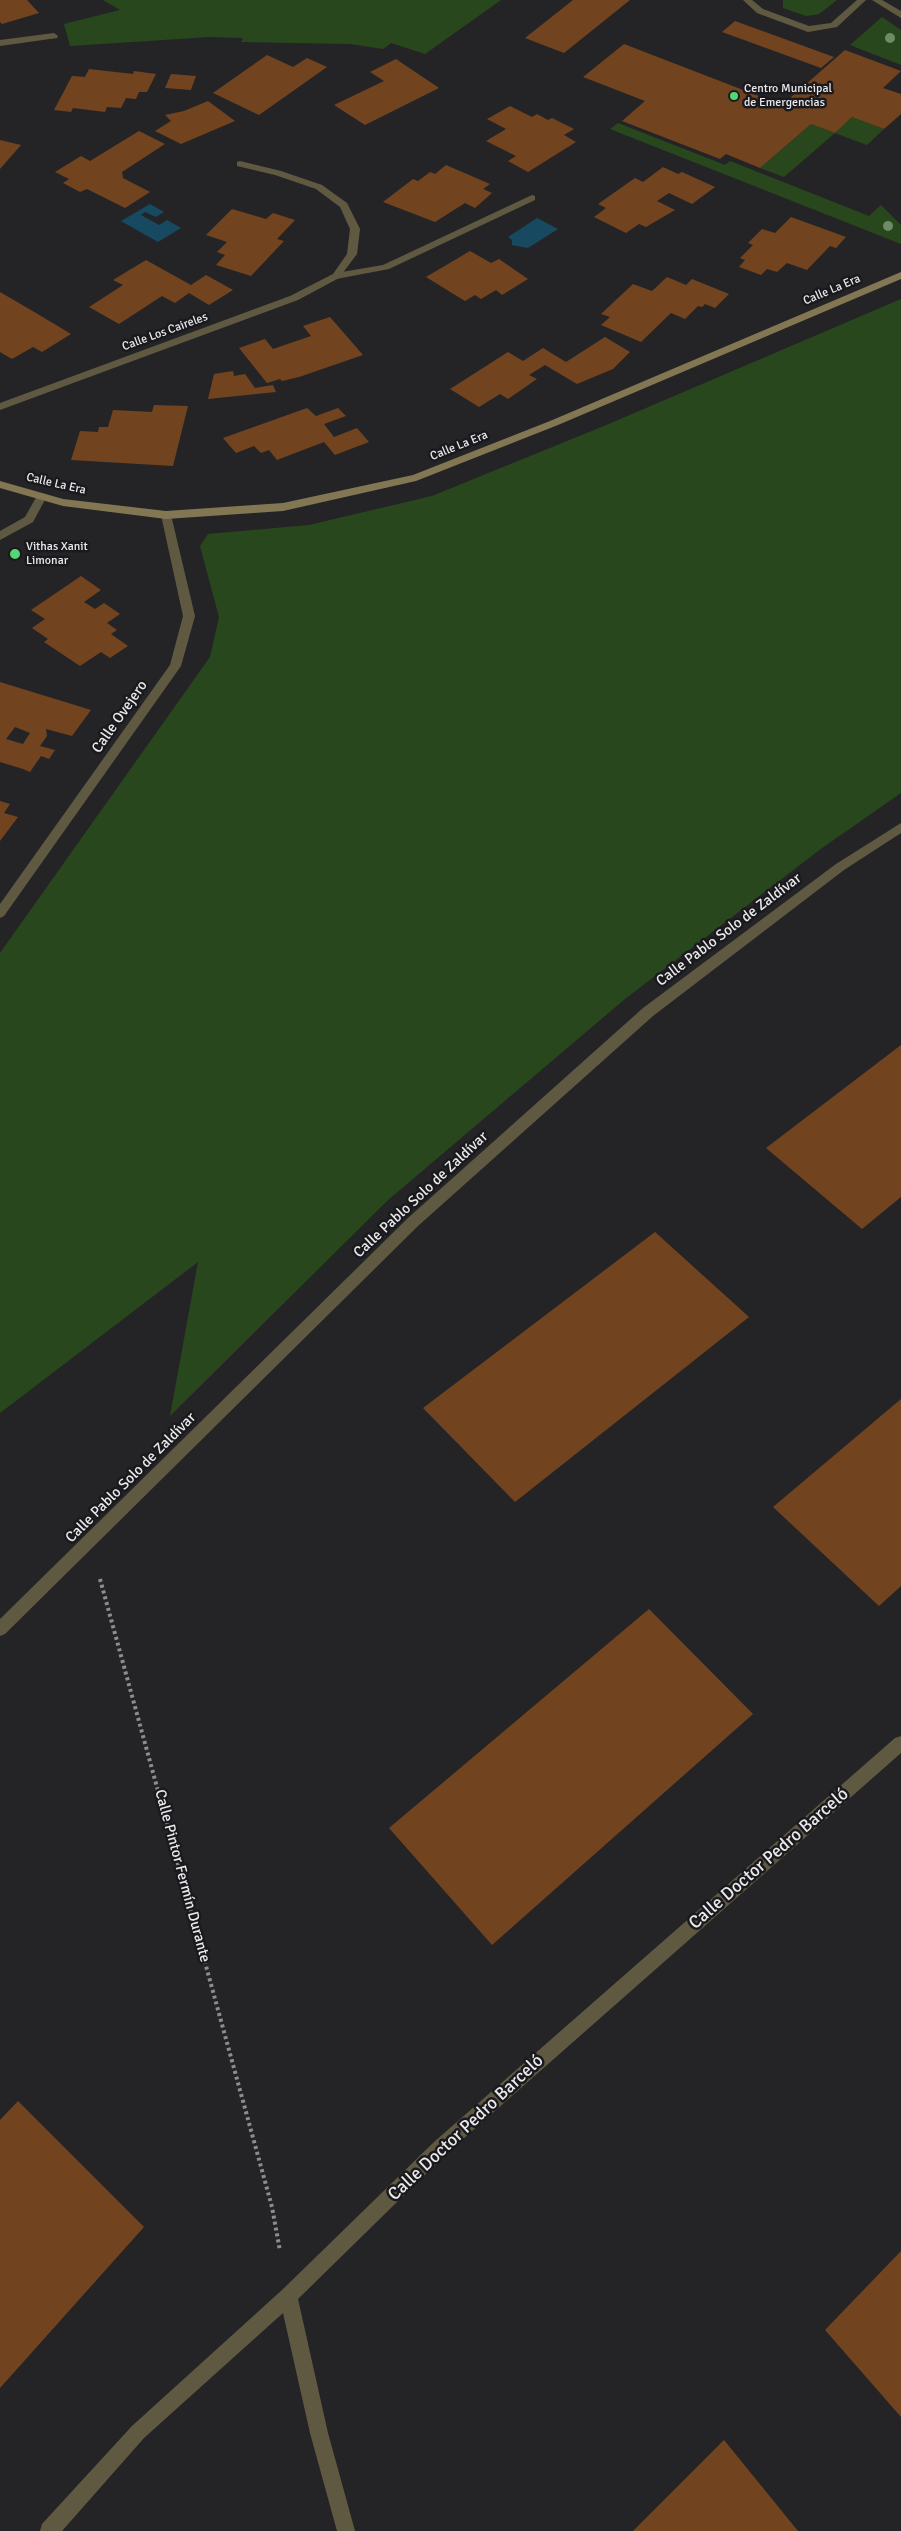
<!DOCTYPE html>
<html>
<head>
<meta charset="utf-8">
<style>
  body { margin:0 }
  canvas { display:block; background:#242427 }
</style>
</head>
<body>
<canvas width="901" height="2531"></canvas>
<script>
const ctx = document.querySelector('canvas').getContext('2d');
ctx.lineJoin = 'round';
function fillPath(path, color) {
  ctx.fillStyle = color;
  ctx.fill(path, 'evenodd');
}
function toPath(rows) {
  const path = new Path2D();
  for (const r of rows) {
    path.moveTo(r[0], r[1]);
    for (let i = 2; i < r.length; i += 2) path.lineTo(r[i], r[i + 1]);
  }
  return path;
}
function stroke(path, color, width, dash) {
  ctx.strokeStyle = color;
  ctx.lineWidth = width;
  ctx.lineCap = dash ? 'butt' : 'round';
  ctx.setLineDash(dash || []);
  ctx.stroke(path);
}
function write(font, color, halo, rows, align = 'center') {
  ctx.font = font + ' Signika,sans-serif';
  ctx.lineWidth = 5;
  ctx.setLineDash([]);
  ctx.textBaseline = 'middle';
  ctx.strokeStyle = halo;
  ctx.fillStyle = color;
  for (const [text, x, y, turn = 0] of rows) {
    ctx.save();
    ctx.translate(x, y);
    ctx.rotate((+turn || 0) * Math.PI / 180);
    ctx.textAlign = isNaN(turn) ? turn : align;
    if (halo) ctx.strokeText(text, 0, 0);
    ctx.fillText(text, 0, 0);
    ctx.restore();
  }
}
fillPath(toPath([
  [103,0,501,0,425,54,391,43,383,49,350,44,241,42,243,38,209,37,70,46,64,24,120,10],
  [783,0,837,0,819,14,806,16,783,8],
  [882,17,901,30,901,65,850,45],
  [852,117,884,129,867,145,835,133,784,177,760,168,811,124,835,133],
  [618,123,725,165,730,161,869,216,881,205,901,225,901,244,610,129],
  [901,299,901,793,822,848,625,999,388,1200,170,1416,198,1262,0,1413,0,953,210,657,219,617,200,546,208,534,309,525,432,496,604,426]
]), '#29471d');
fillPath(toPath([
  [150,204,164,212,156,217,145,212,141,215,159,225,167,220,181,228,158,242,121,221],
  [537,218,558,229,528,248,512,245,512,240,508,237]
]), '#174a60');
fillPath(toPath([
  [0,0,27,0,39,13,2,24,0,22],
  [573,0,630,0,564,53,525,38],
  [735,21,834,57,821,68,722,32],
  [624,44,782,105,845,50,901,71,883,88,901,94,901,114,884,129,852,117,835,133,811,124,760,168,726,154,720,159,622,121,645,101,583,77],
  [267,55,293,67,307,58,327,67,259,115,213,93],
  [396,59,439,88,365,125,334,105,384,81,370,72],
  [89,69,133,74,134,71,156,74,147,92,139,92,136,99,126,98,121,108,107,107,105,112,73,108,71,112,54,110,72,76,85,77],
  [171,74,196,76,191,90,165,88],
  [208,101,235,121,181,144,155,131,171,121,165,115,184,111],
  [510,106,532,117,537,114,548,120,552,118,574,129,564,135,576,142,528,172,508,161,516,156,486,141,506,129,487,119],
  [139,131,165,144,122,172,123,178,150,192,125,208,87,189,80,192,63,183,69,179,55,172,81,156,90,161],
  [0,140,21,145,0,169],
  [446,165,490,184,483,189,492,193,475,208,465,203,435,222,383,202,413,179,418,181,430,172,435,174],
  [663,167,678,174,682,172,715,187,692,204,669,193,657,201,675,210,646,227,639,224,626,233,594,217,606,208,598,204,635,178,643,182],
  [232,209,266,219,273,213,295,220,277,239,284,241,251,276,216,265,225,255,217,252,227,242,206,235],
  [791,217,846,237,836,248,830,246,807,270,787,263,777,272,767,269,761,275,739,267,745,260,740,258,753,245,748,243,762,229,775,233],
  [470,251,491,263,499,259,528,279,502,295,496,290,481,299,475,295,465,301,426,277],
  [146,260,191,285,206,275,233,290,209,305,189,293,175,303,162,296,119,324,89,307,123,285,113,280],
  [667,277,686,285,692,279,729,294,715,308,705,304,702,307,698,306,685,319,671,313,641,342,601,325,610,317,601,314,633,284,652,291],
  [0,292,36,313,71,334,42,352,33,347,12,359,0,352],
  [330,317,363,355,299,377,282,381,280,379,267,383,239,348,265,339,273,349,311,336,303,326],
  [605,337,630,352,613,369,577,384,545,365,529,375,537,379,508,399,500,394,479,407,450,389,508,352,523,361,543,348,566,362],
  [233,371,234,376,245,374,255,388,273,385,276,392,208,399,214,374],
  [154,405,188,406,173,466,71,460,80,431,98,432,99,427,108,427,113,410,152,412],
  [307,408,316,416,338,408,346,416,324,424,334,437,357,428,369,442,335,455,324,442,277,460,269,450,261,453,254,446,236,453,223,438],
  [81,576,101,590,84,602,95,609,104,603,120,614,107,623,117,630,111,634,128,646,110,658,101,652,80,666,44,642,48,639,32,628,45,619,31,610],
  [0,682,91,710,72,736,46,729,47,736,40,746,55,750,49,759,41,756,30,772,23,769,0,762],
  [15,727,30,733,23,744,6,739],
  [0,801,10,804,4,813,18,817,0,841],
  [901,1045,901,1197,862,1229,766,1148],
  [655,1232,749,1317,515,1502,423,1408],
  [901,1399,901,1586,879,1606,773,1507],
  [649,1609,753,1714,492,1945,389,1828],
  [18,2101,144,2227,0,2388,0,2120],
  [901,2251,901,2417,825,2330],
  [724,2440,798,2531,633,2531]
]), '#71431f');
stroke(toPath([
  [100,1579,272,2207,280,2251]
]), '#8d8d90', 4, [3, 3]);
fillPath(toPath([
  [743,0,752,0,763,9,809,26,831,23,857,0,866,0,837,27,808,32,757,13,743,0],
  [54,33,58,36,57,38,0,46,0,40,54,33],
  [532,195,535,196,535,200,389,269,336,279,331,276,336,273,383,265,532,195],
  [42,493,47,496,33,522,0,540,0,531,25,517,38,494,42,493]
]), '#605942');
fillPath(toPath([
  [872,0,882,0,901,11,901,18,872,0],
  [240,161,281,171,322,185,347,203,360,229,357,254,339,278,298,300,0,410,0,403,290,296,333,274,347,254,350,229,340,207,316,189,275,175,237,166,237,162,240,161],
  [166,511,171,515,195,616,181,666,4,916,0,918,0,904,170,665,183,616,161,515,166,511],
  [901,823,901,833,844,870,653,1016,418,1226,5,1634,0,1636,0,1619,408,1218,643,1008,836,864,901,823],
  [901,1736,901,1753,446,2154,298,2299,328,2433,355,2531,337,2531,310,2433,283,2313,144,2438,62,2531,40,2531,42,2524,132,2426,282,2290,434,2142,895,1738,901,1736]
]), '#605942');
fillPath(toPath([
  [901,272,901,279,558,425,416,481,283,511,166,519,63,506,0,488,0,481,63,499,166,511,283,503,413,475,550,421,901,272]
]), '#827752');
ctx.fillStyle = '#6e8b65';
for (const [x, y] of [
  [890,38],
  [888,226]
]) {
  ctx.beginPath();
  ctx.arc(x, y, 5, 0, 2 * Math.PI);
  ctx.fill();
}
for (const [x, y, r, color] of [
  [734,96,5,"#54d672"],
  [15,554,6,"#54d672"]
]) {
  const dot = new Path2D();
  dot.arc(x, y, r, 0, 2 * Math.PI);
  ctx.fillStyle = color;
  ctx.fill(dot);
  stroke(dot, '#1a1a1e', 2);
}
write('12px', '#eaeaec', '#1a1a1e', [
  ["Centro Municipal",744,89],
  ["de Emergencias",744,103],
  ["Vithas Xanit",26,547],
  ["Limonar",26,561]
], 'left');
write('12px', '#eaeaec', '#1a1a1e', [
  ["Calle La Era",832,290,-23],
  ["Calle Los Caireles",165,332,-20],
  ["Calle La Era",459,446,-22],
  ["Calle La Era",56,484,13]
]);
write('15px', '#eaeaec', '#1a1a1e', [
  ["Calle Ovejero",120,717,-55],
  ["Calle Pablo Solo de Zaldívar",729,930,-37],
  ["Calle Pablo Solo de Zaldívar",421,1195,-43],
  ["Calle Pablo Solo de Zaldívar",131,1478,-45],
  ["Calle Pintor Fermín Durante",182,1876,75]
]);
write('18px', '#eaeaec', '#1a1a1e', [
  ["Calle Doctor Pedro Barceló",769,1859,-41],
  ["Calle Doctor Pedro Barceló",466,2128,-43]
]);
</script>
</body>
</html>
